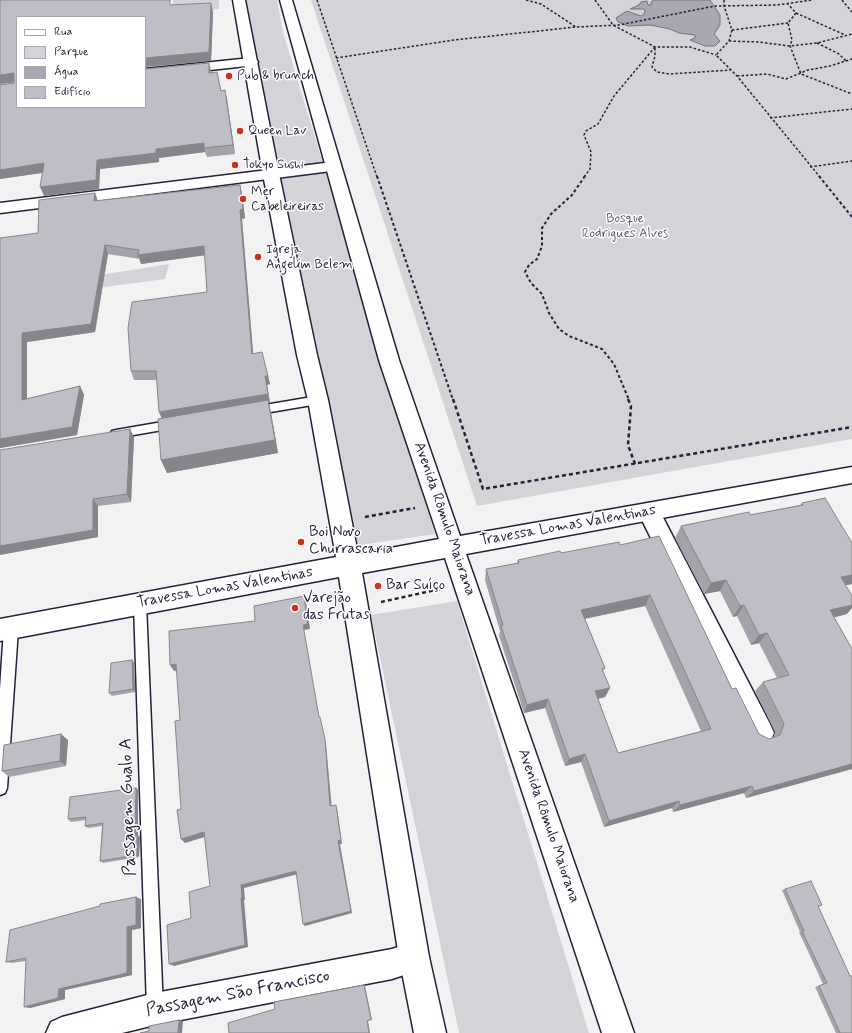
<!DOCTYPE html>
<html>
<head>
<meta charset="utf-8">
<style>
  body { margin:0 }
  #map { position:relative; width:852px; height:1033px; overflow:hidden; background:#f2f2f3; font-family:Mynerve,sans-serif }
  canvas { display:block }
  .legend { position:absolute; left:16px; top:16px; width:130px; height:92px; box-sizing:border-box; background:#fff; border:1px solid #a7a7b1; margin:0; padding:5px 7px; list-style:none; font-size:12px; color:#22223b }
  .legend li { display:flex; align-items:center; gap:8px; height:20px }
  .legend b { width:20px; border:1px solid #a7a7b1 }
</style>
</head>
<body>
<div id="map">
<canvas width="852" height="1033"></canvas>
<ul class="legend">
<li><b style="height:5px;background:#fff"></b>Rua</li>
<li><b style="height:11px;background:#d3d3d8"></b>Parque</li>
<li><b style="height:11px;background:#a8a8b2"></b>Água</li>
<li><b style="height:11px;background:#bebec6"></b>Edifício</li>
</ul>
</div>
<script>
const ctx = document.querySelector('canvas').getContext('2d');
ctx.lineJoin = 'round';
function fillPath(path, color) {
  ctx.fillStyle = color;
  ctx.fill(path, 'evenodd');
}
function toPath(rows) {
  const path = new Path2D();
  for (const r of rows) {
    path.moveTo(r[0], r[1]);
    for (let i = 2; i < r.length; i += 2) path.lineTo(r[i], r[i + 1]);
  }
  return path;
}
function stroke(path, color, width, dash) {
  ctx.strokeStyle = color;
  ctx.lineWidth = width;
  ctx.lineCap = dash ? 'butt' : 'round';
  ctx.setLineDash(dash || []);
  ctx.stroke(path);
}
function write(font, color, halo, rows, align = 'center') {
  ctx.font = font + ' Mynerve,sans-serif';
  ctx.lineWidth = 3;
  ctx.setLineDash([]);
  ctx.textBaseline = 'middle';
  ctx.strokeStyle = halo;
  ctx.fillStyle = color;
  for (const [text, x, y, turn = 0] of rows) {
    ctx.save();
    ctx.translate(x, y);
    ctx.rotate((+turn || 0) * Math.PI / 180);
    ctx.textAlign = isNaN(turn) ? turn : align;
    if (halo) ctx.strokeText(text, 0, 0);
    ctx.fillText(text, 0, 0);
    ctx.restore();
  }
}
fillPath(toPath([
  [173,0,219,0,219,9,173,13],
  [244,0,277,0,283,32,435,534,360,545,352,539],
  [311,0,852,0,852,439,477,506],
  [169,264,165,279,82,290,82,278],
  [457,601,589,1033,459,1033,371,615]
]), '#d3d3d8');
const water = toPath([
  [654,0,710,0,720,15,720,25,714,34,720,41,715,46,705,46,690,40,695,38,695,35,679,33,670,29,650,25,628,26,618,22,616,18,627,11,641,16,644,14,645,10,644,9,630,9,639,5,641,2,647,1,648,5,651,5,651,2,654,0]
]);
fillPath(water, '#a8a8b2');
stroke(water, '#727282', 1);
const lane = toPath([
  [318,396,322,397,323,400,322,403,318,404,253,415,249,414,248,411,249,408,253,407,318,396],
  [174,420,178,421,180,424,178,427,174,428,116,438,112,437,110,434,112,431,116,430,174,420],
  [140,598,145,600,146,604,163,1009,161,1015,155,1017,149,1015,147,1009,134,604,135,600,140,598],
  [11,623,16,625,18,629,7,788,5,793,0,795,0,689,4,629,6,625,11,623]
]);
const street = toPath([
  [251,58,256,59,258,62,256,65,145,77,145,69,251,58],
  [333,162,339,164,341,167,339,170,0,213,0,203,333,162],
  [649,503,657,506,770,724,774,733,770,742,761,746,752,742,638,512,641,506,649,503],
  [414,942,425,946,429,957,425,968,392,979,155,1025,122,1033,46,1033,51,1022,62,1017,155,993,392,949,414,942]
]);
const secondary = toPath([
  [233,0,245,0,279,174,317,355,328,400,358,554,439,539,379,360,280,0,292,0,399,360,460,536,852,467,852,483,466,554,634,1033,602,1033,445,558,362,573,429,957,446,1033,414,1033,399,957,339,577,0,641,0,619,336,557,308,400,297,355,263,174,233,0]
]);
stroke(lane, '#22223b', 3);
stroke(street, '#22223b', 3);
stroke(secondary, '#22223b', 3);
stroke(toPath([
  [317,0,377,177],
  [526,0,541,4,576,27],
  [595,0,613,25,655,47,690,47,716,55],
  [724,0,724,6,732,30,729,41,716,55,737,76,820,177],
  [842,0,852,12],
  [787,3,796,13,788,23,792,40,790,46,801,74,852,94],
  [796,13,845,35],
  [732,30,788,23],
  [729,41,758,42,790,46,817,43,852,34],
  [817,43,839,54,846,61],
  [655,48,655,56,652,67,657,72,669,74,731,70],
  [336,58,454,40,576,27,619,25,715,6,777,5,812,0],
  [737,76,767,74,786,79,808,70,830,66,852,59],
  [770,118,852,109],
  [810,167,852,161],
  [584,177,590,169,591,152,584,135,586,131,598,124,614,96,655,47]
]), '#22223b', 1.5, [2.5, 2]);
stroke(toPath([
  [377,176,453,400],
  [585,176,572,195,551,214,542,228,542,246,537,259,529,265,525,272,531,283,542,294,549,313,559,329,569,336,602,349,614,364,629,400],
  [819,176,852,217]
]), '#22223b', 2, [3, 2.5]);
stroke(toPath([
  [453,399,483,489,852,427],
  [628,399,631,406,628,445,635,464],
  [365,517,415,508],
  [381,602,440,589]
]), '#22223b', 2.5, [4, 3]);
fillPath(lane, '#fff');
fillPath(street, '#fff');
fillPath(secondary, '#fff');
fillPath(toPath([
  [0,0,171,5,213,12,211,61,145,17,17,107,211,72,221,91,225,90,235,154,207,157,205,152,159,158,159,162,100,169,99,189,44,196,42,173,0,179,0,85,14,83,14,82,0,84],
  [240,185,242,194,245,218,242,219,253,354,262,352,270,384,267,385,270,403,269,403,271,413,278,453,167,473,161,460,162,418,159,412,157,380,134,380,131,371,207,292,205,255,141,264,140,259,108,254,95,332,27,342,27,399,80,386,84,395,77,435,0,448,0,238,38,233,95,193,98,201],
  [134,437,131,502,98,506,98,537,3,554],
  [802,503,852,543,852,584,846,585,847,614,834,617,852,769,746,798,744,793,673,812,672,808,604,827,581,762,565,766,545,708,524,713,499,636,500,631,485,580,486,569,517,563,518,560,620,545,732,689,759,734,769,739,773,738,775,732,755,691,763,682,777,678,759,643,751,645,737,616,733,617,720,591,704,594,675,538,681,526,750,515,800,505],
  [645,606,701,731,618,753,598,699,605,697,610,688,603,671,605,668,585,619],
  [132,660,134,663,135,692,112,696,109,693],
  [68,740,66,766,9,777,2,771],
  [136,788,138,790,138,835,140,837,139,857,103,863,100,861,102,826,88,828,85,826,86,820,71,822,68,819],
  [785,889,822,905,818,907,850,976,852,975,852,1033,836,1033,815,987,823,984,799,932,800,932,782,890],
  [141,899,141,928,132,930,132,975,65,990,65,999,30,1008,26,961,12,963,6,962]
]), '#a3a3aa');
fillPath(toPath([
  [211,3,213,12,211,61,145,67,145,58],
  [209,63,211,71,211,81,209,73],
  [14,73,17,82,0,84,0,75],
  [225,90,227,99,235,154,233,145],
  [204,143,205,152,159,158,159,162,100,169,99,189,44,196,40,187,97,160,156,149],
  [44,163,48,172,0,179,0,170],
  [240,185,242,194,245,218,242,219,254,363,252,354,240,210],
  [95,193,98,202,94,201],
  [105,245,108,254,95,332,27,342,27,409,22,400,22,333],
  [204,246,207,255,141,264,138,255],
  [265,376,268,376,270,384,267,385,270,403,269,403,271,413,278,453,167,473,161,460,163,421,159,412],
  [80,386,84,395,77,435,0,448,0,439],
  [130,429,134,437,131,502,127,494],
  [93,499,98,506,98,537,0,555,0,546],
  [852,575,852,584,831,588,841,577],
  [726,580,720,591,704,594,711,583],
  [650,595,645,606,578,620,581,610],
  [304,596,306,602,310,629,304,630,320,722,319,717,303,625],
  [744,605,737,616,733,617,740,606],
  [852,605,852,608,847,614,821,621,830,610],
  [767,633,759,643,751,645,759,635],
  [132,660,134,663,135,692,133,689],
  [176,664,180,670,174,671,170,665],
  [610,688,605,697,591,700,595,691],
  [548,699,545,708,524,713,527,705],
  [320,717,326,744,332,810,330,806],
  [61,734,68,740,66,766,60,761],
  [585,754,581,762,565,766,569,759],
  [852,764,852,769,746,798,754,791],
  [752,786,744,793,673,812,680,805],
  [136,788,138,790,138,835,140,837,139,857,137,855,135,835],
  [679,801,672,808,604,827,609,821],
  [336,805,337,808,342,844,340,844,352,913,305,926,303,924,338,841],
  [204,832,208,836,185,843,181,839],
  [296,871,298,874,244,888,245,900,244,900,248,947,174,966,169,964,241,898,241,885],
  [136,897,141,899,141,928,132,930,132,975,65,990,65,999,30,1008,24,1007,59,989,127,927],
  [364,985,365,986,372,1020,368,1021,370,1033,369,1033,367,1021],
  [179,1020,183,1021,182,1033,178,1033]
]), '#85858b');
const building = toPath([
  [0,0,170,0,170,5,211,3,209,52,145,58,145,17,17,17,17,107,145,107,145,69,209,63,209,73,217,72,221,91,225,90,233,145,204,148,204,143,156,149,156,153,97,160,96,180,40,187,44,163,0,170,0,85,14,83,14,73,0,75,0,0],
  [240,185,243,209,240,210,252,354,262,352,268,376,265,376,268,394,159,412,156,371,131,371,128,328,132,302,207,292,204,246,138,255,139,250,105,245,91,324,22,333,22,400,80,386,72,427,0,439,0,238,38,233,39,200,95,193,94,201,240,185],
  [268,400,275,440,161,460,158,419,268,400],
  [130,429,127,494,93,499,93,530,0,546,0,450,130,429],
  [825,498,852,543,852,575,841,577,852,596,852,605,830,610,852,649,852,764,754,791,752,786,680,805,679,801,609,821,585,754,569,759,548,699,527,705,501,626,503,625,486,569,519,563,518,560,560,551,561,553,619,542,620,545,659,536,732,689,736,688,759,734,769,739,780,735,784,724,763,682,789,675,767,633,759,635,744,605,740,606,726,580,711,583,681,526,749,512,750,515,803,505,802,503,825,498],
  [650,595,711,729,618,753,595,691,610,688,602,669,605,668,581,610,650,595],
  [304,596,308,624,303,625,319,717,320,717,325,739,330,806,336,805,341,840,338,841,351,911,303,924,296,871,241,885,242,897,241,898,245,945,169,964,167,925,191,918,189,892,210,886,204,832,181,839,177,810,181,809,175,721,180,720,176,664,170,665,169,631,255,621,254,606,304,596],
  [132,660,133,689,109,693,111,663,132,660],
  [61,734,60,761,2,771,4,745,61,734],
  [136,788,135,835,137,835,137,855,100,861,103,823,85,826,86,817,68,819,70,797,136,788],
  [811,881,822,905,818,906,850,976,852,976,852,1033,840,1033,819,986,827,983,802,931,804,931,785,889,811,881],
  [136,897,136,925,127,927,127,973,59,989,58,998,24,1007,26,958,6,962,10,930,100,906,100,904,136,897],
  [364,985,371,1019,367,1021,369,1033,229,1033,228,1023,275,1009,274,1002,364,985],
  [179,1020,178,1033,140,1033,149,1031,149,1026,179,1020]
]);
fillPath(building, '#bebec6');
stroke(building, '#85858b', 1);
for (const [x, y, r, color] of [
  [229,76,4,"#c8321e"],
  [240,131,4,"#c8321e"],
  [235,165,4,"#c8321e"],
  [243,199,4,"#c8321e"],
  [258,257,4,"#c8321e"],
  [301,542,4,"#c8321e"],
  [378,586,4,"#c8321e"],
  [295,608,4,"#c8321e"]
]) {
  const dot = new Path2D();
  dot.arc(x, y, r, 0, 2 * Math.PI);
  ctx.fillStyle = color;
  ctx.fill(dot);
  stroke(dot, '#fff', 1.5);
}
write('13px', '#22223b', '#fff', [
  ["Pub & brunch",237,76],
  ["Queen Lav",248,131],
  ["Tokyo Sushi",243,165],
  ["Mer",251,192],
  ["Cabeleireiras",251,207],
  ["Igreja",266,250],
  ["Angelim Belem",266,265]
], 'left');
write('13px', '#57576a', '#fff', [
  ["Bosque",625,219],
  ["Rodrigues Alves",625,234]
]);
write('15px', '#22223b', '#fff', [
  ["Avenida Rômulo Maiorana",444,519,71],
  ["Travessa Lomas Valentinas",568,526,-10],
  ["Travessa Lomas Valentinas",225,588,-10],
  ["Avenida Rômulo Maiorana",548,826,71]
]);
write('15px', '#22223b', '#fff', [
  ["Boi Novo",309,533],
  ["Churrascaria",309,550],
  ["Bar Suíço",386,586],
  ["Varejão",303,599],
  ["das Frutas",303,616]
], 'left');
write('18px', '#22223b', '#fff', [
  ["Passagem Gualo A",129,807,-92],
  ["Passagem São Francisco",238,994,-11]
]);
</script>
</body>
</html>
